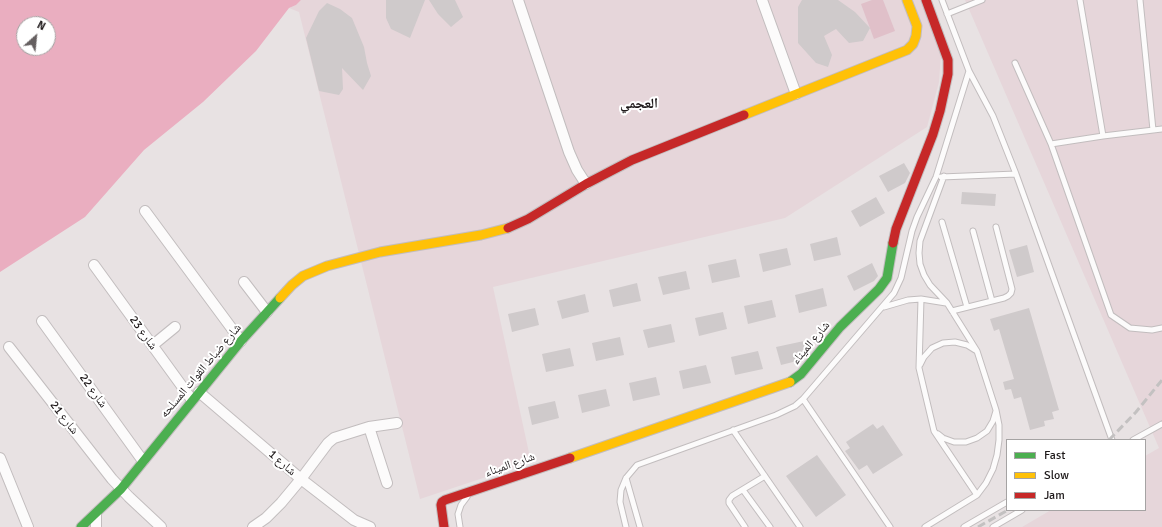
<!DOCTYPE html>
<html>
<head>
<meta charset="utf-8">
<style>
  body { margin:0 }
  #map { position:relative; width:1162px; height:527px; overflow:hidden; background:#e8e2e3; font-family:Signika,sans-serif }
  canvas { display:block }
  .legend { position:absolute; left:1006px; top:439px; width:140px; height:72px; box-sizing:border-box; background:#fff; border:1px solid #a5a3a3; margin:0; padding:5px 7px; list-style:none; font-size:12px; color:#1e191a }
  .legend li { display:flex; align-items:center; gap:8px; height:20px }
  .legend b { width:20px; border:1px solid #a5a3a3 }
  .north { position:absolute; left:16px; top:16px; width:40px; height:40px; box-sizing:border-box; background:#fff; border:1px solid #a5a3a3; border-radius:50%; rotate:27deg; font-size:11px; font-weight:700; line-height:16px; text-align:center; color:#1e191a }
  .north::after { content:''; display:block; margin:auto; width:14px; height:18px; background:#655f60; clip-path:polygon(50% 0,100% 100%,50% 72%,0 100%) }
</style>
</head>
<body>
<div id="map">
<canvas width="1162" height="527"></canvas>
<ul class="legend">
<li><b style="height:5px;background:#4caf50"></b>Fast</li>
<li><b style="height:5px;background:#ffc107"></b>Slow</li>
<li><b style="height:5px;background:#c62828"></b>Jam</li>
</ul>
<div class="north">N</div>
</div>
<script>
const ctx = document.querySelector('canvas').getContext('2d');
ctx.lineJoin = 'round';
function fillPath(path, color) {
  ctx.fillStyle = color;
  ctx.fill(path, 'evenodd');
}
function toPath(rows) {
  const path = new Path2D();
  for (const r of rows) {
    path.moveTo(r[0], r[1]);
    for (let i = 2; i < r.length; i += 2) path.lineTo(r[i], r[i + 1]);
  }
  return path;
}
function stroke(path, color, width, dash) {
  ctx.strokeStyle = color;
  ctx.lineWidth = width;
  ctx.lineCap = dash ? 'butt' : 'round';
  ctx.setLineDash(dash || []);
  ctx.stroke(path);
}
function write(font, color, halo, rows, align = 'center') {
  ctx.font = font + ' Signika,"Noto Naskh Arabic",sans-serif';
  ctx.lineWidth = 4;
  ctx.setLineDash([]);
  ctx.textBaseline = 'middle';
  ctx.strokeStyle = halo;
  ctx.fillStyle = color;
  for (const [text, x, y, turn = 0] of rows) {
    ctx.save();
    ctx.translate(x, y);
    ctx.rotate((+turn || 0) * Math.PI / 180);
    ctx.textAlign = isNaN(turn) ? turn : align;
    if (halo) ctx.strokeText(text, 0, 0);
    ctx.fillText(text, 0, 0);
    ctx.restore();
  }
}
fillPath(toPath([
  [301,0,920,0,941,53,939,82,927,127,785,218,493,287,531,462,420,499,299,12,289,8,296,5],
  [965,0,1162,0,1162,527,1022,527,1051,510,1145,510,1145,456,1159,448]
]), '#e6d6da');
fillPath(toPath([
  [872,0,883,0,895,31,874,39,861,4]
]), '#e0c0c9');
fillPath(toPath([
  [0,0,301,0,296,5,289,8,256,51,203,102,144,150,85,217,0,272],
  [24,24,48,24,48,48,24,48]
]), '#eaaec0');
fillPath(toPath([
  [386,0,425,0,410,38,391,29,386,18],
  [429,0,455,0,463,17,451,27,438,14],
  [802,0,838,0,855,12,870,28,863,41,849,43,836,29,824,36,832,55,828,67,816,63,798,43,798,7],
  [327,3,340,9,352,18,364,47,367,63,371,76,363,90,342,68,343,89,339,95,319,91,306,38,319,11],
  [904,163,910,173,905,183,888,192,879,176],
  [962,192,996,194,995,206,961,204],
  [876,197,885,213,860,227,851,211],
  [837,237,841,255,814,261,810,244],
  [1027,245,1034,272,1017,277,1009,250],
  [787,248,791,265,763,272,759,254],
  [736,259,740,277,712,283,708,265],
  [872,263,878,276,874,281,854,291,847,276],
  [686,271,690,289,663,295,658,277],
  [637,283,641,301,613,307,609,290],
  [823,288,827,306,799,313,795,295],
  [585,294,589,312,562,319,557,301],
  [772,300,776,317,748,324,744,306],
  [535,308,539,325,512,332,508,314],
  [1029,308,1059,410,1052,412,1054,419,1044,421,1045,426,1030,430,1021,397,1014,399,1011,389,1005,390,1003,382,1014,379,999,329,994,331,990,319],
  [723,312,727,329,699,336,695,318],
  [671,324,675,342,648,348,643,330],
  [620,337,624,355,596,361,592,343],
  [804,341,807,354,801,360,781,365,776,347],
  [570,348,574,366,546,372,542,354],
  [758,351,763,369,735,375,731,357],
  [706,365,711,383,683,389,679,371],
  [656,377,660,395,633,401,629,383],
  [606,389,610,406,582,413,578,395],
  [555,401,559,418,532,425,528,407],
  [873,424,877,429,883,425,903,455,873,474,867,465,859,470,845,451,850,448,846,442],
  [817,455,846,495,816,517,786,476]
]), '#cfcacb');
const lane = toPath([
  [942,0,969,71,993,116,1016,174,1112,440],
  [1080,0,1103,136],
  [1140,0,1153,130],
  [947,14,982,0],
  [1015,63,1051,144,1111,315,1130,328,1152,330,1162,328],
  [1051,144,1103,136,1162,129],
  [941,177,1016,174],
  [942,222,967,307],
  [973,231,992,301],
  [921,299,919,368,934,431,977,495],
  [884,307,908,300,921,299,946,303],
  [952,311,1004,298,1008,296,1011,293,1012,289,996,227],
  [920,365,924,357,932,348,943,343,955,342,967,345,975,350],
  [803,399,890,527],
  [733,430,800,527],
  [938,434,943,438,954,442,966,442,977,438,987,431,993,421,996,411],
  [1133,440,1162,424],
  [626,478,640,527],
  [743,490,770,527],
  [460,527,458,514,461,505,467,497],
  [626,527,620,502,621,490,626,478,637,465,776,415,795,406,803,399,894,293,901,278,912,231,917,217,936,177,969,71],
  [745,527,729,503,729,500,732,496,765,476],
  [925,527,977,495,986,483,993,469,997,455,999,440,999,425,996,410,977,351,947,303,930,285,924,275,920,264,919,253,920,241,944,176],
  [964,527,1007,502],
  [993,527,1022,510]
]);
const street = toPath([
  [518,0,569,152,577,170,586,184],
  [762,0,796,94],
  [145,211,241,341],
  [94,265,192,400],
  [244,282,267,312],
  [42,321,143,461],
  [153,345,175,327],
  [9,347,112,479,129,497,161,527],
  [199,392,301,479,354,520,370,527],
  [369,427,387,483],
  [0,458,28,527],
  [96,514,96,527],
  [253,527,266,518,281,503,301,479,328,443,334,438,369,427,397,423]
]);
const fast = toPath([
  [790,382,801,374,840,327,879,289,887,278,893,243],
  [81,527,121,489,241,341,280,298]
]);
const slow = toPath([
  [744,115,907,50,913,44,916,36,917,26,907,0],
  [280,298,292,285,303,276,327,266,380,252,481,235,508,228],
  [570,458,790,382]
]);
const jam = toPath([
  [508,228,528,219,586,184,632,160,744,115],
  [893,243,896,229,933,134,940,111,948,74,948,60,926,0],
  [444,527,441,505,442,502,445,500,570,458]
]);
stroke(lane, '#c2bdbe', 7);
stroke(street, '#c2bdbe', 12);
stroke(fast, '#c2bdbe', 11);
stroke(slow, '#c2bdbe', 11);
stroke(jam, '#c2bdbe', 11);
stroke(lane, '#fcfbfb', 5);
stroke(street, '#fcfbfb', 10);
stroke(fast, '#4caf50', 9);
stroke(slow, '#ffc107', 9);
stroke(jam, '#c62828', 9);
stroke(toPath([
  [1109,440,1136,412,1162,380],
  [978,527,1008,510]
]), '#c3c1c1', 3, [8, 4]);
write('12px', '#1e191a', '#fff', [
  ["شارع 23",143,333,54],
  ["شارع الميناء",811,343,-50],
  ["شارع ضباط القوات المسلحه",201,371,-50],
  ["شارع 22",93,391,54],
  ["شارع 21",64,418,52],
  ["شارع 1",282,463,41],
  ["شارع الميناء",510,465,-19]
]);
write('bold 14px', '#1e191a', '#fff', [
  ["العجمي",639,104]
]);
</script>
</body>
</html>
